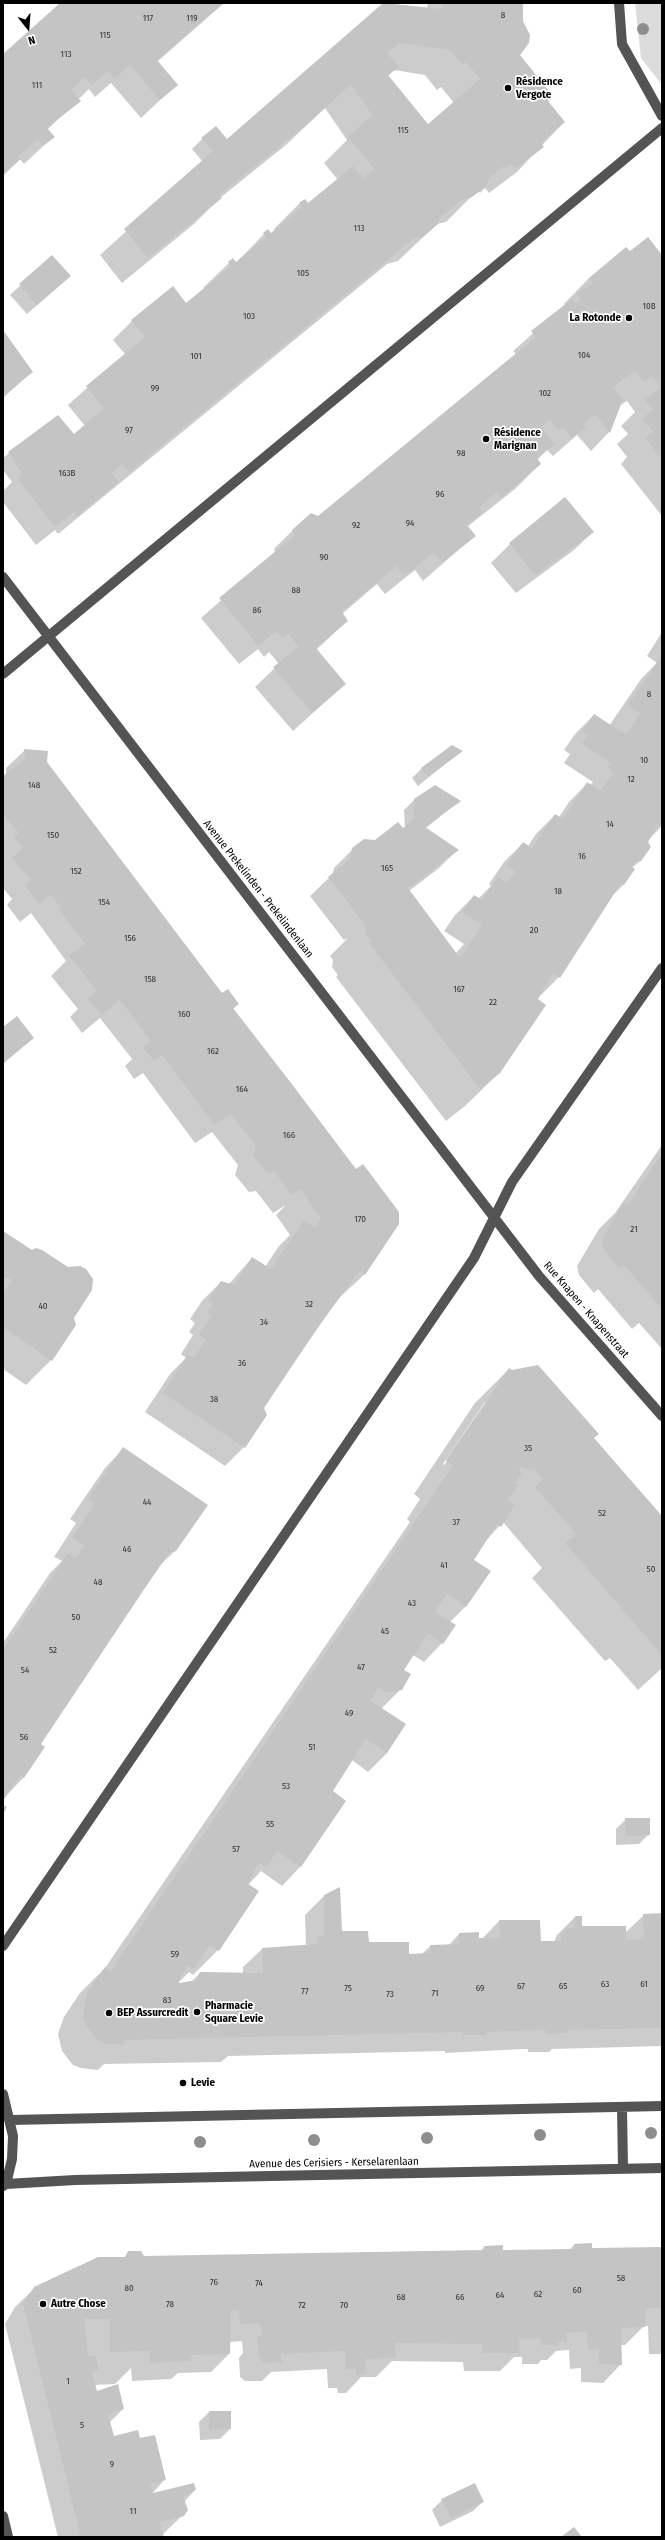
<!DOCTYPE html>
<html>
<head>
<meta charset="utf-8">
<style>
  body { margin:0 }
  #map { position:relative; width:665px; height:2540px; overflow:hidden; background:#fff; font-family:"Fira Sans Condensed",sans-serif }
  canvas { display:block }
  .frame { position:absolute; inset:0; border:4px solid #000; pointer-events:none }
  .north { position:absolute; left:8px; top:8px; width:40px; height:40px; -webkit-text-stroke:3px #fff; paint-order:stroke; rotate:163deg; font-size:11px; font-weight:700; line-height:16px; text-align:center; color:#000 }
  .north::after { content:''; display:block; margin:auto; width:14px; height:18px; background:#000; clip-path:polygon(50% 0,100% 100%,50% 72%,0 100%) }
</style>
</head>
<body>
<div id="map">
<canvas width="665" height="2540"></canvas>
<div class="frame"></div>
<div class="north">N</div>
</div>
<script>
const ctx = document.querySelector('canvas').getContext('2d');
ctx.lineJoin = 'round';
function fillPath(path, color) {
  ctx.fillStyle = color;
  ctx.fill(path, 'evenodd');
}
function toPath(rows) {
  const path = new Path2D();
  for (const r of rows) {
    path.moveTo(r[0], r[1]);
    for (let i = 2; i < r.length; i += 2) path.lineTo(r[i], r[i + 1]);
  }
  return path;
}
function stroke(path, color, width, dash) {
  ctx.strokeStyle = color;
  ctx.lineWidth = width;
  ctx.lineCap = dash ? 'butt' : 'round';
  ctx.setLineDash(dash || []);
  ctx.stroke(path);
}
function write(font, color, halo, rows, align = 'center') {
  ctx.font = font + ' "Fira Sans Condensed",sans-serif';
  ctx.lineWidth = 3.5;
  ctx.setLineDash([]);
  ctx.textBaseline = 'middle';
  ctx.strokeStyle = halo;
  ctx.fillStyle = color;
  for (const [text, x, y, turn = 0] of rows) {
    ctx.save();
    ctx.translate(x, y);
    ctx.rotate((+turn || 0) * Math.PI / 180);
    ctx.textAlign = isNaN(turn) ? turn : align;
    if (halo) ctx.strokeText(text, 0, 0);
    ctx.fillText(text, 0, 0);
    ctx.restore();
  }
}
fillPath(toPath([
  [635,3,662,3,662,85,641,58]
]), '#dbdbdb');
fillPath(toPath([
  [62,3,224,3,157,62,177,84,141,118,111,83,95,97,89,89,47,130,53,137,24,164,20,159,3,176,3,55],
  [384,3,427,8,428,3,522,3,518,55,547,101,564,122,517,172,489,193,485,188,480,193,478,190,446,222,437,224,398,261,387,264,58,534,55,530,36,545,3,502,3,491,12,482,3,470,3,458,58,416,74,435,85,426,68,405,125,354,113,340,132,321,186,304,204,289,203,288,233,259,236,263,264,234,271,234,275,231,274,229,299,204,304,200,307,204,338,180,324,163,347,140,325,108,287,144,220,198,195,223,122,283,100,255,203,162,192,149,202,139,221,146],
  [394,70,425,75,437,90,441,87,454,103,428,125,388,76],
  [629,253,662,256,662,516,621,464,627,457,617,444,628,434,621,426,635,412,627,401,619,406,609,432,591,451,577,435,553,456,547,450,537,460,540,464,515,489,467,527,474,536,423,581,415,570,385,594,377,584,342,614,347,621,316,650,345,684,293,731,255,687,279,664,269,652,264,657,258,649,239,664,201,618,275,553,274,549,293,530,318,517,516,354,513,351,565,305,564,304,589,278],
  [52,257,59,286,27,314,10,295],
  [3,332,32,372,3,398],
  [565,498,593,532,574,550,516,593,491,563,510,544],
  [662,632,662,826,648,840,640,861,632,868,624,884,609,899,559,977,540,996,539,995,500,1072,465,1106,446,1121,336,977,338,975,332,967,333,960,330,956,348,938,344,940,310,896,333,874,334,868,353,849,405,828,404,810,414,800,459,801,426,828,457,850,439,868,409,891,456,953,464,944,444,931,455,915,474,896,478,899,491,886,489,884,504,862,523,843,528,846,536,834,555,815,559,817,569,802,588,783,590,785,593,782,564,763,570,754,564,750,575,734,594,715,609,726,641,679,657,663,647,656],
  [25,750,46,762,222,994,238,1004,233,1009,365,1274,338,1299,262,1408,244,1447,225,1466,145,1412,170,1374,186,1358,181,1354,193,1335,189,1332,195,1323,190,1319,202,1301,221,1282,229,1284,252,1258,265,1267,279,1246,290,1235,276,1215,286,1205,273,1213,256,1191,249,1192,235,1175,238,1165,212,1132,195,1143,143,1073,134,1079,125,1066,132,1059,100,1018,82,1033,70,1017,78,1009,51,976,66,961,31,913,20,922,7,905,12,899,3,888,3,778,6,775,6,768],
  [461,751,418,786,412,778,422,768],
  [3,1028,33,1038,3,1064],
  [662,1145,662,1349,639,1323,632,1329,598,1289,594,1293,579,1275,577,1266,599,1229,615,1213],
  [3,1232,73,1318,51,1360,26,1385,3,1369],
  [509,1369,593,1439,662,1518,662,1668,638,1690,610,1658,605,1661,532,1578,542,1568,503,1522,483,1544,473,1560,466,1606,450,1622,442,1643,424,1662,413,1655,403,1670,401,1689,381,1709,405,1724,387,1753,368,1772,352,1760,332,1791,345,1801,300,1867,282,1886,261,1871,248,1885,218,1950,193,1975,189,1972,177,1984,191,1982,200,1973,243,1973,243,1967,262,1949,306,1946,305,1915,324,1896,341,1932,368,1943,408,1955,421,1955,430,1946,448,1946,459,1934,482,1939,499,1921,540,1942,554,1942,557,1935,575,1917,581,1927,625,1933,644,1915,662,1914,662,2046,552,2049,549,2052,528,2052,528,2049,523,2049,445,2053,445,2051,228,2056,221,2062,104,2064,98,2070,81,2068,73,2065,62,2051,58,2034,64,2017,80,1993,105,1968,410,1522,407,1519,420,1499,414,1494,475,1403],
  [485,1402,487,1402,444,1465,443,1464],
  [123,1449,176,1550,158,1567,40,1744,24,1777,3,1799,3,1643,50,1573,62,1561,54,1557,76,1523,70,1519,105,1468],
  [626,1819,649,1834,639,1844,616,1845,616,1829],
  [574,2245,591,2249,662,2248,662,2354,649,2354,648,2326,644,2326,625,2345,621,2345,621,2364,603,2383,581,2382,581,2368,570,2369,569,2350,556,2351,547,2360,541,2360,538,2364,522,2364,522,2357,514,2357,500,2371,464,2371,463,2362,392,2361,376,2377,361,2377,346,2393,338,2393,337,2388,328,2388,327,2369,271,2372,262,2381,245,2381,240,2377,239,2358,243,2353,242,2341,229,2342,229,2354,211,2372,178,2373,171,2379,132,2381,131,2368,115,2384,94,2385,96,2393,123,2409,109,2423,113,2437,139,2439,165,2479,152,2494,195,2490,184,2502,183,2515,162,2535,163,2537,58,2537,5,2324,15,2307,35,2288,124,2258,129,2252,143,2257,480,2252,484,2247,502,2251,569,2250],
  [209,2412,230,2412,230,2429,220,2439,200,2440,199,2422],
  [442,2500,483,2501,473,2511,440,2527,432,2510]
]), '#0003');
fillPath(toPath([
  [60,3,224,3,157,60,178,85,160,100,130,65,114,79,108,71,92,85,85,77,71,90,81,101,47,128,55,137,43,146,38,140,18,156,21,159,3,174,3,54],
  [383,3,442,9,443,3,523,3,523,21,530,35,529,43,520,55,553,96,548,101,565,122,541,143,544,147,515,169,511,164,505,168,504,166,490,177,485,187,472,197,462,200,442,216,437,225,424,236,413,239,133,469,129,472,122,464,112,473,119,482,77,516,74,512,55,527,17,478,22,474,8,452,58,415,74,434,104,408,86,386,145,337,131,320,173,286,186,303,231,266,228,262,233,258,236,262,266,237,263,233,268,229,271,233,302,207,299,203,305,199,308,203,353,166,363,178,374,169,348,137,372,115,351,84,313,119,219,195,222,198,148,258,124,229,213,151,201,138,216,126,227,139],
  [400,43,450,50,463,65,466,62,480,79,428,124,388,75,399,67,387,53],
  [648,237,662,255,662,459,645,438,653,432,642,419,653,409,645,400,661,387,652,376,644,382,635,371,613,387,623,399,610,433,595,415,583,424,586,428,572,438,564,428,559,431,550,420,541,427,555,444,537,458,541,464,501,498,496,493,479,508,483,512,467,525,476,536,442,563,434,552,404,576,396,566,342,612,348,621,316,648,346,684,312,713,273,667,299,647,288,634,283,639,277,631,258,646,219,598,294,536,292,530,311,513,318,516,536,337,531,331,572,299,576,304,581,300,577,294,593,283,589,278,626,247,630,251],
  [52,255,71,276,37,305,19,284],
  [3,330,33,372,3,395],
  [565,497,594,532,535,575,509,543],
  [659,659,662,661,662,825,658,825,648,842,651,847,641,861,635,862,633,864,632,867,635,869,624,885,621,883,560,978,553,973,538,999,546,1005,500,1073,480,1089,369,943,371,941,365,933,366,926,328,877,350,859,352,848,364,839,375,840,398,822,403,828,414,819,414,799,435,785,461,801,425,827,459,850,408,888,460,958,482,925,462,912,474,895,482,900,498,877,507,883,515,871,507,865,523,842,532,848,555,814,563,819,587,782,600,791,613,774,608,766,611,763,582,744,588,735,582,731,594,714,626,735,640,714,628,705],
  [452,745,463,751,428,777,421,768],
  [24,749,48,751,47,762,222,993,228,989,239,1004,233,1008,291,1083,356,1169,363,1164,399,1212,399,1224,365,1275,359,1271,318,1327,264,1408,267,1415,245,1448,163,1393,188,1354,194,1358,206,1340,199,1335,211,1316,207,1313,213,1303,208,1300,221,1281,234,1285,252,1257,271,1269,304,1220,315,1228,321,1218,300,1189,292,1195,275,1172,268,1174,253,1156,256,1146,231,1114,214,1125,162,1055,154,1061,143,1047,151,1041,120,1000,101,1015,88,998,97,991,69,956,85,944,59,910,61,908,51,895,39,904,25,885,31,880,12,858,23,848,14,837,19,833,3,814,3,776,25,759],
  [17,1016,34,1038,3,1063,3,1027],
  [662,1153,662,1309,624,1265,619,1268,604,1250,602,1240,624,1202,628,1205],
  [3,1231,32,1250,36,1248,42,1250,68,1267,80,1266,86,1269,93,1279,92,1290,74,1318,76,1325,52,1361,3,1327,3,1294,12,1280,3,1276],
  [538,1365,599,1434,594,1438,662,1516,662,1655,565,1543,576,1534,535,1487,543,1480,534,1469,528,1470,521,1467,518,1469,522,1472,515,1483,518,1485,508,1500,515,1505,501,1527,497,1524,474,1560,491,1571,466,1607,447,1594,435,1612,456,1625,443,1644,428,1633,404,1670,411,1674,402,1690,387,1693,378,1687,371,1701,406,1724,387,1753,366,1739,333,1791,346,1801,301,1867,277,1851,267,1867,258,1863,248,1884,259,1891,219,1951,210,1945,194,1969,188,1966,179,1980,179,1983,197,1980,200,1972,263,1973,262,1948,317,1944,317,1937,324,1936,324,1895,340,1887,342,1931,368,1931,369,1942,409,1942,409,1954,430,1953,430,1945,459,1944,459,1933,479,1932,479,1938,500,1938,499,1920,540,1920,541,1941,561,1941,561,1934,567,1928,575,1928,575,1916,582,1916,582,1926,626,1926,626,1940,644,1939,643,1914,662,1913,662,2028,569,2030,569,2033,546,2034,546,2031,543,2030,487,2032,487,2035,463,2035,463,2032,124,2040,125,2045,107,2044,98,2040,86,2026,83,2017,85,1999,89,1990,105,1967,110,1972,415,1521,453,1465,446,1460,509,1368,512,1370],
  [123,1447,208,1505,176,1551,169,1553,145,1588,41,1744,45,1747,24,1778,20,1775,3,1801,3,1650,68,1553,76,1558,85,1546,72,1538,94,1504,88,1499],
  [3,1805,7,1807,3,1814],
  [625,1818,650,1818,650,1835,626,1836],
  [592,2243,592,2248,662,2247,662,2308,646,2308,645,2327,621,2328,622,2365,599,2364,599,2349,588,2350,587,2332,566,2333,567,2342,558,2342,557,2345,541,2345,540,2338,519,2339,520,2353,482,2353,482,2344,395,2343,396,2358,365,2359,366,2374,356,2375,356,2369,346,2369,345,2351,281,2354,282,2362,264,2363,259,2358,257,2338,262,2334,260,2323,240,2324,239,2311,231,2310,230,2354,191,2355,191,2361,150,2363,150,2351,110,2352,110,2319,84,2319,88,2356,95,2355,99,2370,92,2372,97,2391,118,2384,124,2409,108,2414,114,2436,138,2430,140,2438,155,2435,166,2480,150,2484,153,2493,194,2483,196,2490,183,2496,188,2510,184,2516,160,2522,164,2537,81,2537,23,2304,34,2287,98,2257,125,2257,128,2251,141,2251,144,2256,484,2250,484,2246,503,2245,503,2250,574,2249,574,2244],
  [209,2411,231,2411,231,2429,209,2430],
  [475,2483,484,2502,451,2518,441,2499],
  [574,2527,582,2537,561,2537]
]), '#c4c4c4');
stroke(toPath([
  [619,3,622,44,662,116],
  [3,577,539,1276,662,1416],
  [3,674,662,128],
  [3,1946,474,1258,512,1182,662,968],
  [3,2094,13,2136,12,2159,6,2184,3,2186],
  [622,2107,623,2169],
  [11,2120,662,2106],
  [6,2184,75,2180,662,2168],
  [3,2516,8,2537]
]), '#545454', 10);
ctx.fillStyle = '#8e8e8e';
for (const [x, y] of [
  [643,29],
  [651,2133],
  [540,2135],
  [427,2138],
  [314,2140],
  [200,2142]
]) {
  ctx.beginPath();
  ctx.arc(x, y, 6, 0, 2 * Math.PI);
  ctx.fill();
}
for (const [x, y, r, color] of [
  [508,88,4,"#000"],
  [629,318,4,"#000"],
  [486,439,4,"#000"],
  [197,2012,4,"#000"],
  [109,2013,4,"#000"],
  [183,2083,4,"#000"],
  [43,2304,4,"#000"]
]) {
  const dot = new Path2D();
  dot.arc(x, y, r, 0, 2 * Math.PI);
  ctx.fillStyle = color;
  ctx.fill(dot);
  stroke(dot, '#fff', 1.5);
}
write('9px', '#313131', null, [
  ["8",503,15],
  ["117",148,18],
  ["119",192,18],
  ["115",105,35],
  ["113",66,54],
  ["111",37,85],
  ["115",403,130],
  ["113",359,228],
  ["105",303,273],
  ["10B",649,306],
  ["103",249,316],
  ["104",584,355],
  ["101",196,356],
  ["99",155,388],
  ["102",545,393],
  ["97",129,430],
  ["98",461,453],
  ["163B",67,473],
  ["96",440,494],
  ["94",410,523],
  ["92",356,525],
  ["90",324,557],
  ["88",296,590],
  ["86",257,610],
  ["8",649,694],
  ["10",644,760],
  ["12",631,779],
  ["148",34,785],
  ["14",610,824],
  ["150",53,835],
  ["16",582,856],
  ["165",387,868],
  ["152",76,871],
  ["18",558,891],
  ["154",104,902],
  ["20",534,930],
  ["156",130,938],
  ["158",150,979],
  ["167",459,989],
  ["22",493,1002],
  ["160",184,1014],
  ["162",213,1051],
  ["164",242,1089],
  ["166",289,1135],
  ["170",360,1219],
  ["21",634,1229],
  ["32",309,1304],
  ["40",43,1306],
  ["34",264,1322],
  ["36",242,1363],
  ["38",214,1399],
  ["35",528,1448],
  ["44",147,1502],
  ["52",602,1513],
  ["37",456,1522],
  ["46",127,1549],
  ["41",444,1565],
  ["50",651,1569],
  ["48",98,1582],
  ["43",412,1603],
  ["50",76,1617],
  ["45",385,1631],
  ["52",53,1650],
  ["47",361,1667],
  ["54",25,1670],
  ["49",349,1713],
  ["56",24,1737],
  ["51",312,1747],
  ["53",286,1786],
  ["55",270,1824],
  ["57",236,1849],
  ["59",175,1954],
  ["63",605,1984],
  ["61",644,1984],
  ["67",521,1986],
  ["65",563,1986],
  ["75",348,1988],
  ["69",480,1988],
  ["77",305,1991],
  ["71",435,1993],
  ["73",390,1994],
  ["83",167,2000],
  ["58",621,2278],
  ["76",214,2282],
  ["74",259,2283],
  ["80",129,2288],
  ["60",577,2290],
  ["62",538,2294],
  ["64",500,2295],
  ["68",401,2297],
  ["66",460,2297],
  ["78",170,2304],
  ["72",302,2305],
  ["70",344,2305],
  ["1",68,2381],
  ["5",82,2425],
  ["9",112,2464],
  ["11",133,2511]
]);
write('bold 11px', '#000', '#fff', [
  ["Résidence",516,82],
  ["Vergote",516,95],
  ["La Rotonde",621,318,"right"],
  ["Résidence",494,433],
  ["Marignan",494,446],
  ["Pharmacie",205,2006],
  ["Square Levie",205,2019],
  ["BEP Assurcredit",117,2013],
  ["Levie",191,2083],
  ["Autre Chose",51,2304]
], 'left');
write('11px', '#000', '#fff', [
  ["Avenue Prekelinden - Prekelindenlaan",258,889,52],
  ["Rue Knapen - Knapenstraat",586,1310,49],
  ["Avenue des Cerisiers - Kerselarenlaan",334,2163,-1]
]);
</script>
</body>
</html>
